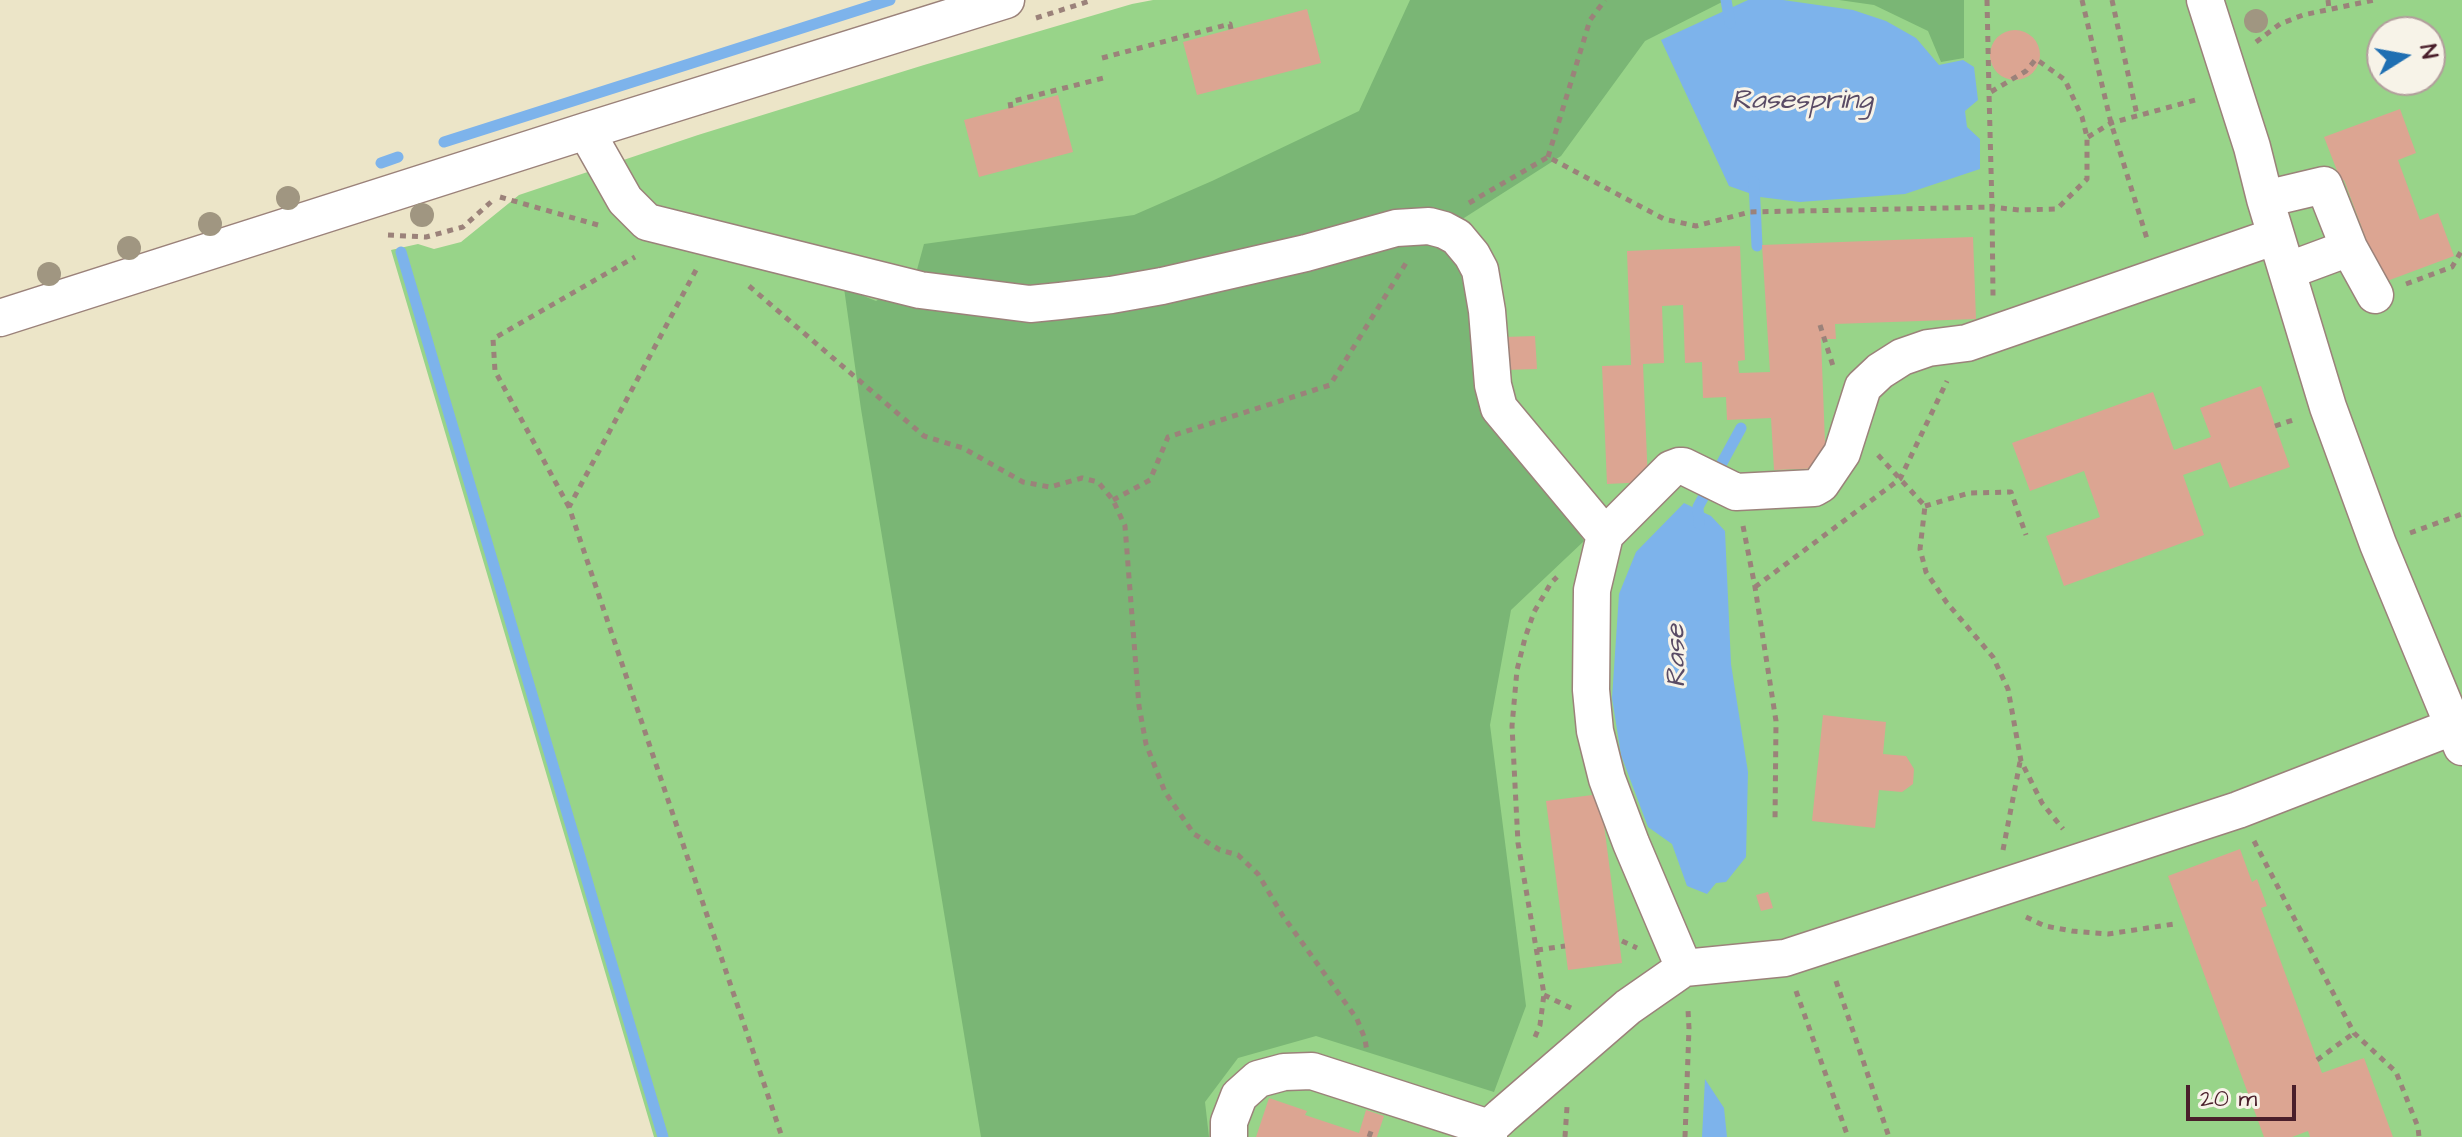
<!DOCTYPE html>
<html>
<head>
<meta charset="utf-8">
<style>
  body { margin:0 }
  #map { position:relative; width:2462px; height:1137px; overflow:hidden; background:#ece5c8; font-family:"Architects Daughter",sans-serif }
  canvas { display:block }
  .north { position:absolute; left:2366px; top:16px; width:80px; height:80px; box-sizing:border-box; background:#f7f3e8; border:2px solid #b29e9c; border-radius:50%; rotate:79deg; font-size:22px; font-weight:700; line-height:32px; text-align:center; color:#4a1f2b }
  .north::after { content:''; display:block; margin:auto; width:28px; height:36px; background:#1f6fb2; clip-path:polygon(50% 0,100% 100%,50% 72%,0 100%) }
  .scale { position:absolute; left:2186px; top:1085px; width:110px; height:36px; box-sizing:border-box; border:4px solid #4a1f2b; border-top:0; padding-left:10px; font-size:24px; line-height:28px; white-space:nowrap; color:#4a1f2b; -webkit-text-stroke:6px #f7f3e8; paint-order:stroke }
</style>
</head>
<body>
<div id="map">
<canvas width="2462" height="1137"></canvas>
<div class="north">N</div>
<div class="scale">20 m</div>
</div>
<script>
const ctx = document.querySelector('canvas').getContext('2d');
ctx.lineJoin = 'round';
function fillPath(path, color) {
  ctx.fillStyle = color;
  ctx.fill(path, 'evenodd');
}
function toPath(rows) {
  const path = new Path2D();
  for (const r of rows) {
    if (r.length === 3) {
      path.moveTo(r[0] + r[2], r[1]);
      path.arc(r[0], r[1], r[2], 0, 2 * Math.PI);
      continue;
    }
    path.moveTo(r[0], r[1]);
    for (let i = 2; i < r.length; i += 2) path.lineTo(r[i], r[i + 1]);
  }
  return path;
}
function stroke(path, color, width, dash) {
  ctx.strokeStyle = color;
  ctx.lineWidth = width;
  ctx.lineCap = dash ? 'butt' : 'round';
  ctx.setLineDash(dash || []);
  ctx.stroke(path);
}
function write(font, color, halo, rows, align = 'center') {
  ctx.font = font + ' "Architects Daughter",sans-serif';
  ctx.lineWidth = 6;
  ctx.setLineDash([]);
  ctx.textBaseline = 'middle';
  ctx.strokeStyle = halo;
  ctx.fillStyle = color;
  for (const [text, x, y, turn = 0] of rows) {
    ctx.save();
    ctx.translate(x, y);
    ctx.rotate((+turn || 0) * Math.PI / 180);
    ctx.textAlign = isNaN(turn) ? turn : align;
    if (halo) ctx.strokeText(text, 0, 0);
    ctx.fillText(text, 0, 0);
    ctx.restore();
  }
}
fillPath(toPath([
  [1153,0,2462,0,2462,1137,654,1137,391,250,418,244,434,249,461,242,519,195,698,135,924,65,1132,4],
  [2382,32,2430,32,2430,80,2382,80]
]), '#98d489');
fillPath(toPath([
  [1410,0,1726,0,1645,41,1561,156,1428,241,1442,249,1453,260,1461,275,1472,319,1551,490,1584,541,1511,610,1490,725,1526,1006,1494,1092,1316,1036,1238,1058,1205,1102,1209,1137,981,1137,861,409,844,288,876,301,915,277,924,244,1134,215,1212,181,1359,111],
  [1839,0,1964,0,1964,58,1941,62,1928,31,1874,5]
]), '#7ab675');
fillPath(toPath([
  [1748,0,1783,0,1853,10,1886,21,1916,38,1939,65,1963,60,1974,67,1978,100,1965,111,1967,127,1980,139,1980,169,1905,194,1800,202,1760,197,1729,186,1661,40],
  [1684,503,1711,516,1725,531,1731,664,1748,772,1746,857,1726,882,1716,883,1707,894,1687,886,1672,844,1648,827,1621,755,1612,698,1619,594,1636,552],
  [1705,1079,1724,1108,1727,1137,1702,1137]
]), '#7db3eb');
stroke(toPath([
  [1726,0,1730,23],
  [444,142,890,0],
  [381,163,398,157],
  [1754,182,1757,246],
  [401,252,663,1137],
  [1699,524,1698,507,1741,428]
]), '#7db3eb', 11);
fillPath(toPath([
  [1307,9,1321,63,1197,95,1183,42],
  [2015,55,25],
  [1058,95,1073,152,979,177,964,120],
  [2400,109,2416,153,2398,160,2420,220,2438,213,2454,256,2379,284,2363,241,2366,239,2344,180,2341,181,2324,137],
  [1973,237,1976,319,1835,324,1836,339,1821,339,1826,468,1774,470,1771,418,1727,420,1726,397,1703,398,1702,362,1685,363,1683,305,1662,306,1664,363,1643,364,1648,482,1607,484,1602,366,1631,365,1627,251,1740,246,1745,360,1738,361,1739,373,1770,372,1762,245],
  [1535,336,1537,369,1505,370,1504,337],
  [2261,386,2290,467,2230,488,2220,462,2183,475,2204,535,2064,586,2046,536,2100,517,2084,471,2030,491,2012,443,2153,392,2174,450,2211,437,2200,408],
  [1823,715,1886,722,1883,754,1906,756,1914,769,1913,784,1902,792,1879,790,1875,828,1812,821],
  [1600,794,1622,963,1568,970,1546,801],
  [2240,849,2252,882,2257,879,2267,906,2261,908,2322,1073,2364,1058,2393,1137,2310,1137,2308,1131,2292,1137,2264,1137,2168,876],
  [1768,892,1773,908,1761,911,1756,895],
  [1269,1098,1307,1111,1305,1115,1359,1133,1366,1110,1384,1116,1377,1137,1256,1137]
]), '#dca592');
const minor = toPath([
  [2205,0,2252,147,2265,199,2328,407,2378,544,2462,747],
  [586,131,625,200,647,222,920,290,1030,304,1060,301,1111,295,1162,286,1306,253,1396,228,1429,226,1444,230,1457,237,1472,255,1480,270,1487,311,1493,385,1499,408,1605,535,1592,590,1591,690,1595,731,1607,779,1631,843,1684,968],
  [2265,199,2324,185,2349,248,2375,295],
  [2287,271,2349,248],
  [0,318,586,131,1006,0],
  [1605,535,1671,469,1679,466,1683,466,1736,492,1814,488,1821,484,1842,453,1863,387,1880,371,1902,357,1928,348,1967,343,2276,236],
  [1229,1137,1229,1122,1239,1096,1258,1079,1284,1072,1312,1071,1489,1128],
  [1489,1137,1489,1128,1502,1116,1628,1007,1684,968,1785,958,2238,810,2452,727]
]);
stroke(minor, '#9b827a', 39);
stroke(toPath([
  [1987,0,1989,93,1992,207,2019,210,2057,209,2087,179,2087,137,2082,117,2065,80,2036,59,2026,71,1989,93],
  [2082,0,2111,123,2148,242],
  [2112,0,2137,115],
  [2328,0,2329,9],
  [1036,18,1093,0],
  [2256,42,2280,24,2303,15,2374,0],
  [1102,58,1230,24,1231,29],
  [1011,108,1010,102,1107,77],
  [2088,137,2111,123,2199,99],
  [1548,157,1590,20,1605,0],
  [500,197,598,225],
  [1469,203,1548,157,1664,219,1696,226,1750,212,1992,207,1993,296],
  [388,235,426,237,463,227,491,202],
  [696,270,569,507,782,1137],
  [2406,284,2452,267,2462,250],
  [749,286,924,436,963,448,1023,482,1050,487,1082,478,1098,482,1113,500,1125,526,1139,706,1146,744,1165,792,1194,834,1220,850,1238,855,1258,874,1283,916,1357,1019,1365,1039,1367,1052],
  [1820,325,1833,366],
  [2275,426,2293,420],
  [1878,455,1925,506,1920,549,1926,572,1947,603,1993,657,2008,689,2021,761,2042,803,2063,829],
  [1113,500,1150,480,1168,437,1330,385,1406,263],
  [1925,506,1969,493,2011,492,2026,535],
  [569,507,495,371,493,339,635,257],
  [1743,526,1755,587,1776,721,1775,822],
  [2410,533,2462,514],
  [1755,587,1900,479,1947,381],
  [2254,841,2354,1033,2396,1072,2418,1127,2419,1137],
  [2003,850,2020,762],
  [2026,917,2045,926,2072,931,2108,934,2174,924],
  [1622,941,1637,948],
  [1537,950,1565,946],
  [1836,981,1889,1137],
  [1796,991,1848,1137],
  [1544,995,1571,1008],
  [1535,1037,1540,1025,1544,994,1518,843,1512,726,1517,670,1525,638,1534,612,1551,583,1557,577],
  [2317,1060,2354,1033],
  [1369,1137,1373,1126],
  [1565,1137,1567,1107],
  [1685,1137,1689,1028,1688,1010]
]), '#9b827a', 5, [6, 6]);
stroke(minor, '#fff', 36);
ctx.fillStyle = '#a09681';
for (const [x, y] of [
  [2256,21],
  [288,198],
  [422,215],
  [210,224],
  [129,248],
  [49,274]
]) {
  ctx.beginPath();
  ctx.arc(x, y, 12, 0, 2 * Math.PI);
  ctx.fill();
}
write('italic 28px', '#594b65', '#f7f3e8', [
  ["Rasespring",1802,102],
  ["Rase",1678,656,-91]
]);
</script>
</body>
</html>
